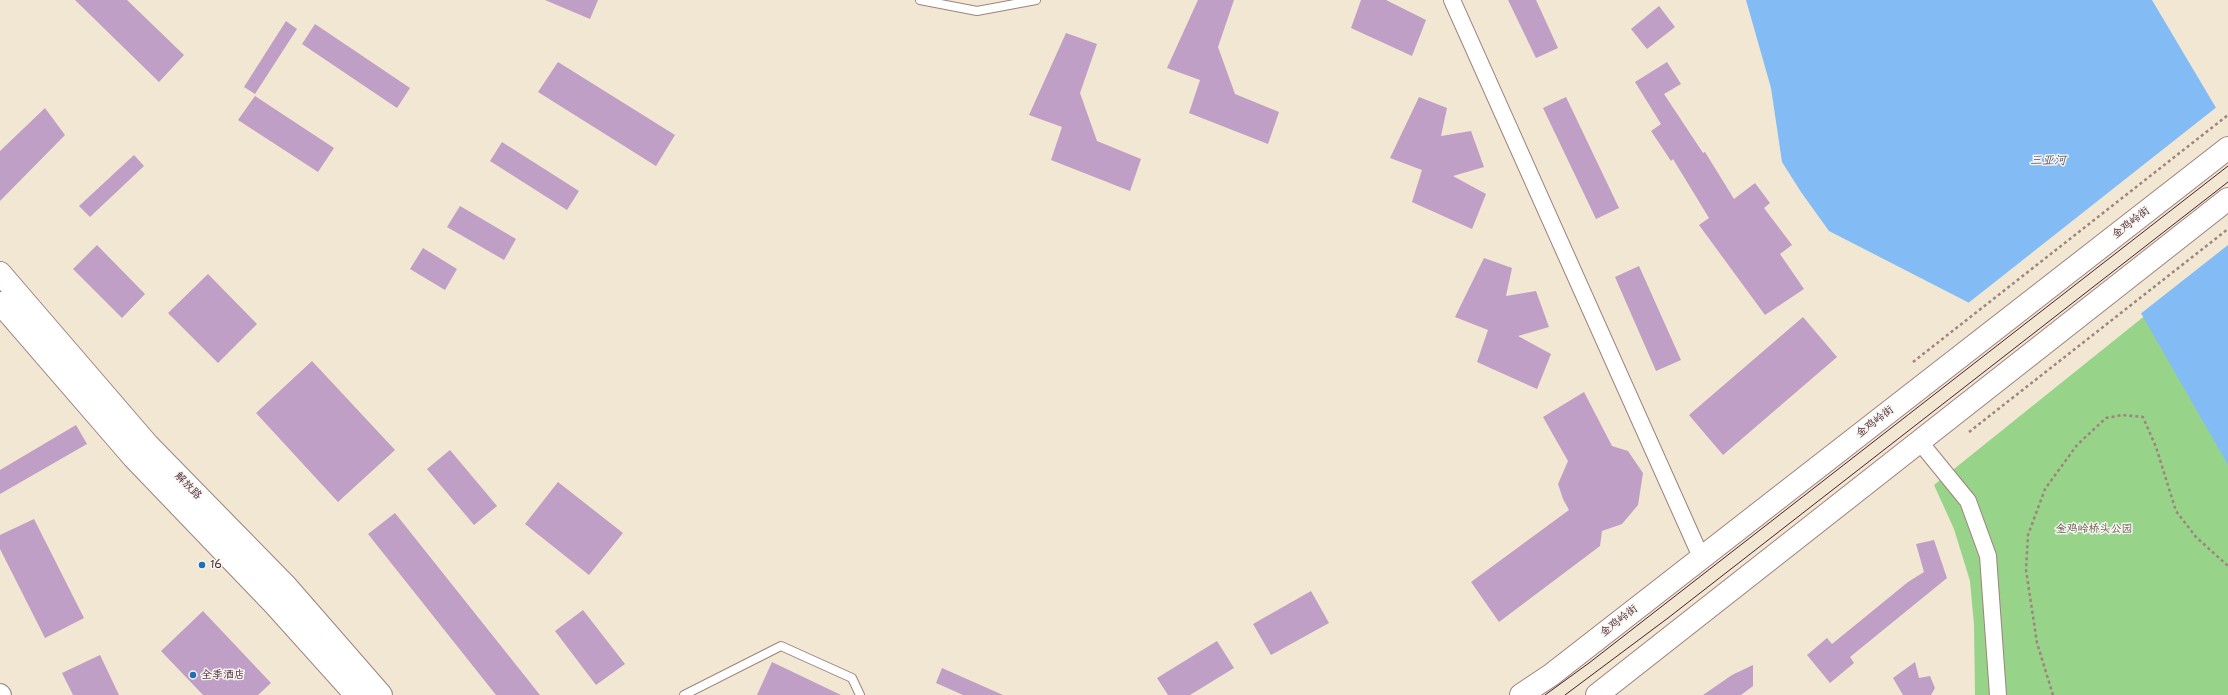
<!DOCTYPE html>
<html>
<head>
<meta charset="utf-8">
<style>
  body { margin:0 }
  canvas { display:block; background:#f1e7d2 }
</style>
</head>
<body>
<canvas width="2228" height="695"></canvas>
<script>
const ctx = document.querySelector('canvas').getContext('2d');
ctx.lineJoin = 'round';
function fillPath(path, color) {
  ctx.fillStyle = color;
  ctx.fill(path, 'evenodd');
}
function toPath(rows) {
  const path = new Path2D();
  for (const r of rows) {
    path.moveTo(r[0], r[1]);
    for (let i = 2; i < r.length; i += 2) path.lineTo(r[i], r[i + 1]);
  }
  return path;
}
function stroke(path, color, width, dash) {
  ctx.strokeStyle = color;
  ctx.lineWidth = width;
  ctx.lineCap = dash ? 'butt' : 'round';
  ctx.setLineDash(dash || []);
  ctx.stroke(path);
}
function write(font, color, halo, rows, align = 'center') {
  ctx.font = font + ' "Shantell Sans","LXGW WenKai TC",sans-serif';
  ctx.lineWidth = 3;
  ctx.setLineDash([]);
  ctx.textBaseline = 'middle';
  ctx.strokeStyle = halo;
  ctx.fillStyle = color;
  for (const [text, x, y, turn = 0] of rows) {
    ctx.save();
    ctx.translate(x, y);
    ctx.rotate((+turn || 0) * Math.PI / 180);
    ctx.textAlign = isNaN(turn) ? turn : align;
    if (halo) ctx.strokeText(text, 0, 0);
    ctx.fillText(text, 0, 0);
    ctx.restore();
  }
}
fillPath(toPath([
  [2228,249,2228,695,1975,695,1974,625,1970,581,1954,529,1934,485]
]), '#97d489');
fillPath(toPath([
  [1746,0,2152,0,2228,128,2228,465,2138,308,2024,331,1829,231,1801,192,1782,162,1771,88]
]), '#83bcf4');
fillPath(toPath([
  [2218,106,2228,124,2228,245,2139,315,2137,311,2024,333,1967,304]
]), '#f1e7d2');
fillPath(toPath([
  [75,0,127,0,184,55,159,82],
  [545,0,598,0,590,19],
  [1198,0,1234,0,1218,47,1235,94,1279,112,1268,144,1189,113,1200,80,1167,68],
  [1361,0,1386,0,1426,20,1412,56,1351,28],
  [1508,0,1536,0,1558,48,1536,58],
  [1659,6,1675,27,1647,49,1631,29],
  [286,21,297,29,255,94,244,87],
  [315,24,410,88,397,108,302,44],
  [1066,33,1097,44,1080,93,1097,141,1141,159,1130,191,1051,160,1062,127,1029,115],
  [558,62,675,135,656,166,538,92],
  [1667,62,1681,84,1664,94,1703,153,1705,152,1734,199,1755,183,1770,203,1764,208,1792,245,1780,254,1804,289,1765,315,1699,225,1709,218,1673,159,1671,161,1651,131,1661,124,1635,82],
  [255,96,334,148,318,172,238,120],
  [1419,97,1447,108,1441,136,1471,131,1484,167,1453,176,1486,194,1472,229,1412,202,1422,170,1390,158],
  [1566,97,1619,208,1596,219,1543,108],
  [45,108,65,135,0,201,0,151],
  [502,142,579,191,567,210,490,161],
  [134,155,144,166,90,217,79,206],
  [460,206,516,239,504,260,447,227],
  [97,245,145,294,122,318,73,269],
  [423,248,457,269,445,290,410,269],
  [1484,258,1512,268,1506,296,1536,291,1549,327,1518,336,1551,354,1537,389,1477,362,1488,330,1455,317],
  [1639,266,1681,360,1656,371,1615,277],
  [208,274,257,324,218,363,168,313],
  [1803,317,1837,357,1723,455,1689,415],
  [312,361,395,450,338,502,256,413],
  [1584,392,1612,446,1628,451,1643,473,1638,505,1622,524,1602,531,1600,546,1499,622,1471,582,1569,510,1563,499,1558,484,1568,461,1543,417],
  [76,425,87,444,0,494,0,470],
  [450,450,497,506,474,525,427,469],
  [558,482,623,533,589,575,525,524],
  [395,513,540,695,496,695,368,534],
  [34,519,84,618,45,638,0,549,0,535],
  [1934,540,1947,578,1850,657,1854,663,1830,683,1807,655,1827,638,1832,644,1908,582,1924,572,1916,544],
  [1311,591,1329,623,1271,655,1253,624],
  [583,610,625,664,596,685,555,631],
  [203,611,271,683,258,695,203,695,161,651],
  [1217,641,1234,668,1190,695,1168,695,1157,678],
  [100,655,119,695,73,695,62,673],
  [772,662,841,695,757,695],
  [1915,662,1919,678,1930,676,1935,688,1931,695,1903,695,1893,678],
  [1753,665,1753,686,1741,695,1703,695,1732,675],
  [942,668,1003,695,963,695,936,683]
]), '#bf9fc5');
const service = toPath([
  [920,0,977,11,1036,0],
  [684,695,781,646,852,678,860,695]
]);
const minor = toPath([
  [1452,0,1701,557],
  [1919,441,1968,501,1988,556,1998,695]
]);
const tertiary = toPath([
  [0,694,1,695]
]);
const primary = toPath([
  [0,273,148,445,286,586,381,695],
  [0,303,134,458,275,605,356,695],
  [1521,695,1551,675,2228,148],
  [1597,695,2228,199]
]);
stroke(service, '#9e837e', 10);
stroke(minor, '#9e837e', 18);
stroke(tertiary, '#9e837e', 22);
stroke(primary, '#9e837e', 24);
stroke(toPath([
  [1913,362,2228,115],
  [1969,432,2228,229],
  [2053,695,2037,643,2026,570,2028,535,2045,489,2077,445,2106,418,2122,415,2143,417,2156,447,2176,511,2196,537,2228,566]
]), '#9e837e', 2.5, [3, 3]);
stroke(service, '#fff', 8);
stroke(minor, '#fff', 16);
stroke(tertiary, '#fff', 20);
stroke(primary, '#fff', 22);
stroke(toPath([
  [1545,695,1589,663,2228,166],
  [1565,695,1668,618,2228,182]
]), '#4a1f2b', 1);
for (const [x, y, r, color] of [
  [202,565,4,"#1f6fb2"],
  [193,675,4,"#1f6fb2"]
]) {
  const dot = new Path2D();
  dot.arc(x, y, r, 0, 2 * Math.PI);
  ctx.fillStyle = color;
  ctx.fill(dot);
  stroke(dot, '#f6f6f2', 1.5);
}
write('11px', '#4a1f2b', '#f6f6f2', [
  ["金鸡岭街",2131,223,-38],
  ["金鸡岭街",1875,422,-38],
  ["解放路",188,486,45],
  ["金鸡岭街",1619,621,-38]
]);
write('11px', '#615547', '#f6f6f2', [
  ["金鸡岭桥头公园",2094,529]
]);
write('11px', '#4a1f2b', '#f6f6f2', [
  ["16",210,565],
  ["全季酒店",201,675]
], 'left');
write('italic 12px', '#5b4e67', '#f6f6f2', [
  ["三亚河",2048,161]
]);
</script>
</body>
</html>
